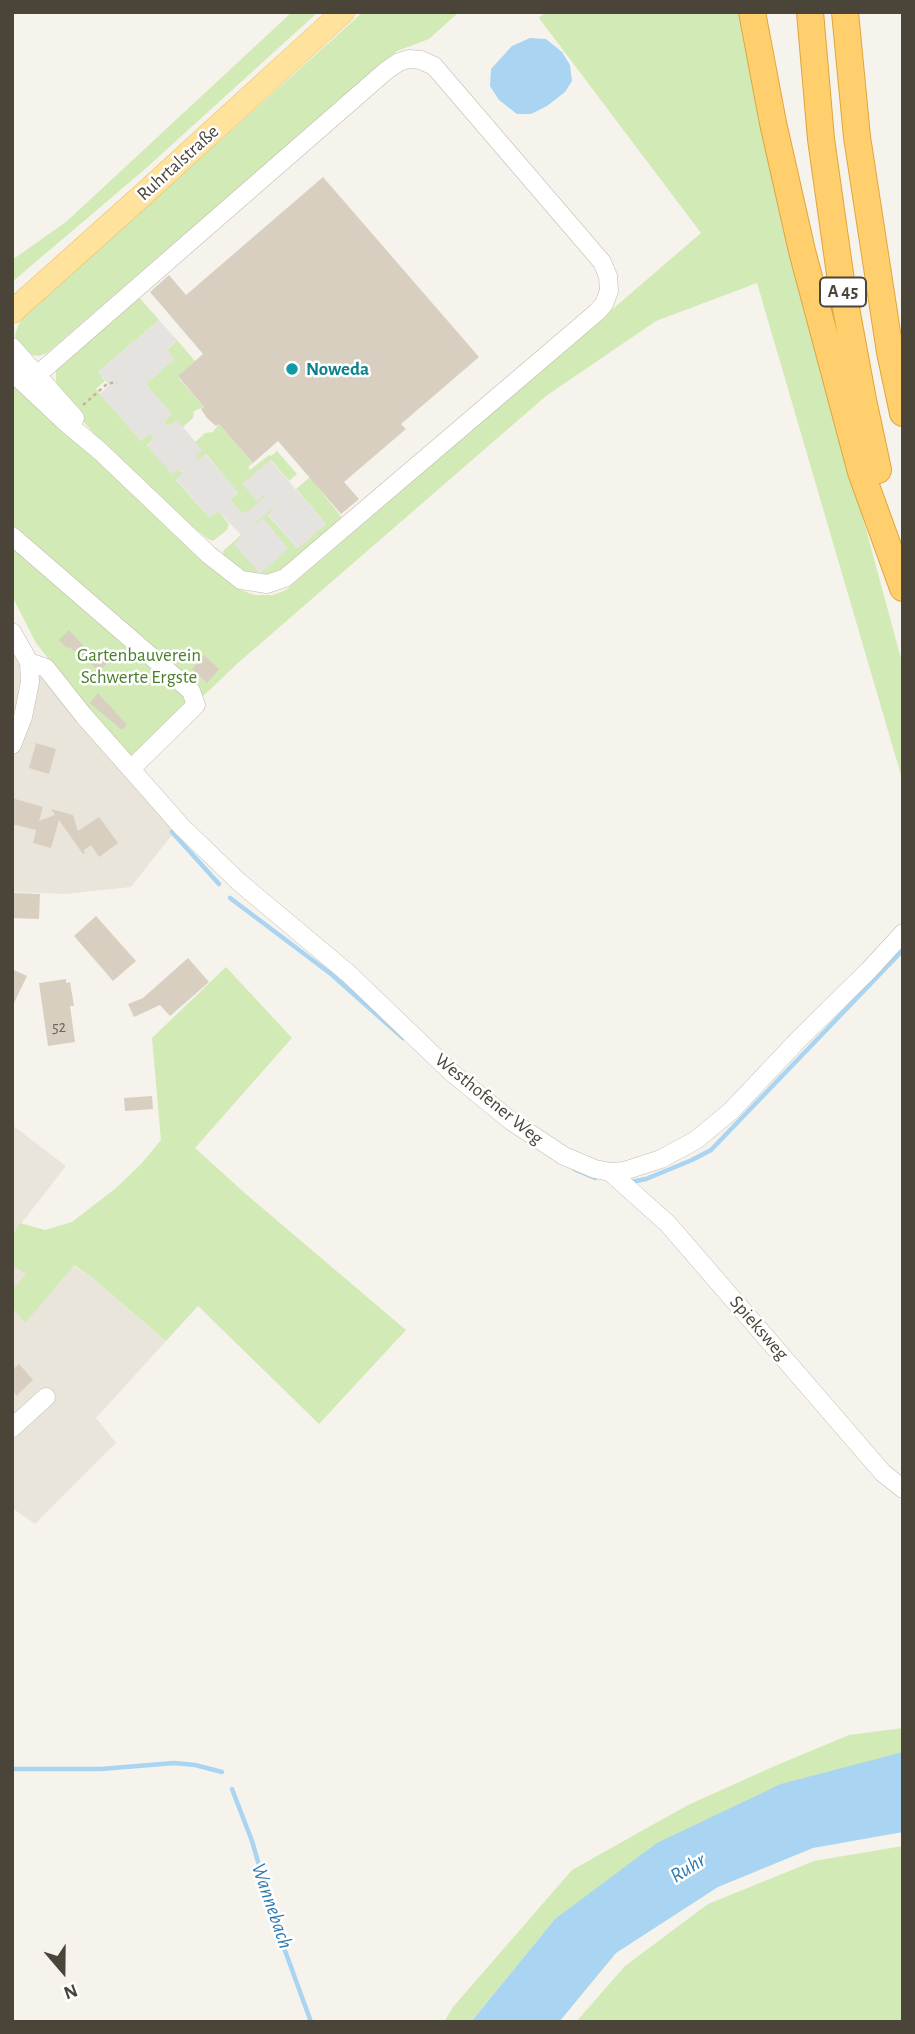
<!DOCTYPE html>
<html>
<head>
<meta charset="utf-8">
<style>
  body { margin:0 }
  #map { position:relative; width:915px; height:2034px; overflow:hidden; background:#f6f3ec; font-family:"Alegreya Sans",sans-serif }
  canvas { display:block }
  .frame { position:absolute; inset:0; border:14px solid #4b4439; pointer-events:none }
  .north { position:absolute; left:28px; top:1936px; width:70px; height:70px; -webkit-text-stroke:5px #fff; paint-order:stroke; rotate:160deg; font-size:19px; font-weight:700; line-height:28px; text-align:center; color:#4b4439 }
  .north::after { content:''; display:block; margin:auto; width:24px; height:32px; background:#4b4439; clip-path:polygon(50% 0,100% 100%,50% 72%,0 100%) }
</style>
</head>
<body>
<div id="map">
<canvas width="915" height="2034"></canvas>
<div class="frame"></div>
<div class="north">N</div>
</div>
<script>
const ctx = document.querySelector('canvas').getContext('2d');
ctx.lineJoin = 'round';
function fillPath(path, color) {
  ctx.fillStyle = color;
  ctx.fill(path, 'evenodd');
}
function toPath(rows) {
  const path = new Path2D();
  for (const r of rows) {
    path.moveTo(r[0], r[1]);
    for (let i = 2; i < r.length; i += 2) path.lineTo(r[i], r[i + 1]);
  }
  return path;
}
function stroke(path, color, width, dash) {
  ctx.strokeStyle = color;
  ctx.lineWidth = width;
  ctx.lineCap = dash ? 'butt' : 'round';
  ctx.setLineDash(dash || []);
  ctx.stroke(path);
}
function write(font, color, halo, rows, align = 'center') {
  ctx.font = font + ' "Alegreya Sans",sans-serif';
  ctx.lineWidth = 5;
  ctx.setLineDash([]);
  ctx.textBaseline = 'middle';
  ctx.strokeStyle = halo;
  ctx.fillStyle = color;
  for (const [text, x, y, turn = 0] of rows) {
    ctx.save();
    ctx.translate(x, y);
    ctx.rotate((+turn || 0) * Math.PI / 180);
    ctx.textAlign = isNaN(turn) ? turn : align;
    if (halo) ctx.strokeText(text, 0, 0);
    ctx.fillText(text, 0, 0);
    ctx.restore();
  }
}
fillPath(toPath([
  [12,642,51,682,128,773,165,822,175,831,131,887,65,894,12,892],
  [12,1125,66,1166,17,1229,94,1279,166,1341,96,1418,116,1443,35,1524,12,1508]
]), '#eae5da');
fillPath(toPath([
  [292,12,318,12,144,170,12,282,12,260,66,222],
  [363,12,459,12,429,39,397,51,47,353,39,356,26,354,16,342,15,335,19,323,23,318],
  [545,12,742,12,799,281,903,666,903,782,757,283,656,321,546,396,238,663,139,757,131,758,66,681,36,643,12,596,12,384,59,429,63,427,176,536,236,588,254,595,273,595,286,590,701,233,539,18],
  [137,295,159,320,98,372,105,381,96,389,141,441,151,433,153,440,147,445,178,470,184,472,176,480,209,517,218,511,229,524,227,530,213,541,208,539,179,516,105,446,62,398,56,385,56,369],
  [177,340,195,361,178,377,204,407,194,411,193,418,183,427,177,421,170,425,163,423,171,414,146,384,174,359,167,350],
  [219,424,253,463,248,467,250,470,269,455,271,456,277,451,297,474,289,481,271,460,265,494,266,496,246,514,242,513,230,500,238,493,206,454,197,461,196,459,195,442,205,433,213,432],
  [310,477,343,519,277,576,248,574,224,556,223,551,241,535,288,549,263,519,255,526,253,524,274,506,276,506,268,515,297,548,326,524,296,489],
  [226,967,292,1038,195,1148,247,1195,406,1330,319,1424,198,1306,166,1341,94,1279,74,1265,25,1323,12,1307,12,1290,26,1274,12,1265,12,1237,20,1223,45,1230,72,1222,116,1188,141,1164,161,1140,152,1038],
  [903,1728,903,1752,555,1919,471,2022,444,2022,453,2007,572,1870,688,1805,777,1765,849,1735],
  [903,1846,903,2022,576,2022,625,1966,708,1904,814,1861]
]), '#d2eab5');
fillPath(toPath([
  [159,320,177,340,167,349,174,359,146,384,171,414,163,423,170,425,177,420,183,427,202,450,196,455,197,461,205,454,238,492,230,500,242,513,247,512,266,496,264,495,257,501,242,484,270,460,326,524,298,549,268,514,276,507,274,506,254,524,255,525,263,518,288,549,260,574,234,544,242,536,218,511,210,518,176,479,184,471,178,470,172,474,147,446,153,440,151,433,141,441,100,394,109,385,98,372]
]), '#e5e3e0');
fillPath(toPath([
  [530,38,546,39,562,52,570,65,572,81,565,92,547,106,531,114,517,114,499,100,490,86,491,69,512,46],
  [903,1752,903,1832,813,1848,718,1887,616,1953,559,2022,471,2022,555,1919,657,1843,781,1784]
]), '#a9d4f2');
stroke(toPath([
  [172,832,219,884],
  [230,898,331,974,403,1038],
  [574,1169,595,1178],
  [631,1182,646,1179,692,1160,711,1150,903,950],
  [12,1769,101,1769,174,1763,195,1765,222,1772],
  [232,1789,252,1841,279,1934,311,2022]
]), '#a9d4f2', 4.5);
fillPath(toPath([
  [323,177,479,357,401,424,406,429,344,482,359,499,341,514,278,441,253,463,219,424,216,426,207,418,201,409,204,407,178,376,203,354,150,292,169,275,186,295],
  [69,630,91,654,94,651,108,662,100,671,69,647,67,648,59,640],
  [204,655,219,669,207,683,192,669],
  [98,693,127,725,122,730,90,703],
  [36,743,56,749,49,774,29,768],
  [12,798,43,807,39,821,55,815,51,809,73,815,78,831,99,817,118,843,99,857,91,845,84,850,85,853,83,854,59,820,51,848,33,843,36,830,12,824],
  [12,893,40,894,39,919,12,918],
  [96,916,136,961,113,981,74,936],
  [188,958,209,982,170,1016,160,1005,134,1017,128,1004,143,998],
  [12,969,27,976,12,1007],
  [66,979,66,983,70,982,74,1006,70,1006,75,1042,48,1046,39,983],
  [152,1096,153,1109,125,1111,124,1098],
  [19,1364,33,1380,16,1396,12,1386,12,1370]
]), '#d8cfc1');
const minor = toPath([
  [12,347,75,418],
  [12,372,64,421,101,452,209,555,241,580,267,584,285,578,597,312,604,304,609,291,608,276,602,262,434,66,421,60,409,59,399,62,387,70,37,375],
  [12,536,191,691,196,705,131,769],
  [12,632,29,662,30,682,23,717,12,745],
  [29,662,46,668,84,716,182,827,239,882,349,974,451,1072,511,1121,564,1156,595,1169,610,1172,624,1171,661,1159,696,1140,731,1111,799,1039,869,970,903,933],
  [610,1172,668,1224,883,1473,903,1489],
  [12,1428,46,1397]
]);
const major = toPath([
  [12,312,146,192,343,12]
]);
const highway = toPath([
  [752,12,773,123,802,251,861,472,903,588],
  [810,12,821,139,841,281,863,400,878,470],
  [845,12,857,137,890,352,903,413]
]);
stroke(minor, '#c2bbae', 19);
stroke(major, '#e6c16a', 24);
stroke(highway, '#e0a43c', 28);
stroke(toPath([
  [83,405,108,383,117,383]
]), '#c4b79f', 2.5, [3.5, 3.5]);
stroke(minor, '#fff', 18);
stroke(major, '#ffe39c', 23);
stroke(highway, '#ffcf6e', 26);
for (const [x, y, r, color] of [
  [292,369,7,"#0f9aa8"]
]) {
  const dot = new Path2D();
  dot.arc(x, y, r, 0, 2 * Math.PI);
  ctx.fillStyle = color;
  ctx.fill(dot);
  stroke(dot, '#fff', 2.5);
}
write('16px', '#6e675b', null, [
  ["52",59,1027]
]);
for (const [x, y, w] of [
  [843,292,46]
]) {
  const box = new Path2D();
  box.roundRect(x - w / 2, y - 14.5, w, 29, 5);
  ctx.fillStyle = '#fff';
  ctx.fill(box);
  stroke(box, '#4b4439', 2);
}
write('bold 18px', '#4b4439', null, [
  ["A 45",843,292]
]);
write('19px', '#4b4439', '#fff', [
  ["Ruhrtalstraße",178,163,-42],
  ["Westhofener Weg",489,1099,39],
  ["Spieksweg",759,1328,49]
]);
write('bold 19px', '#0d838f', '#fff', [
  ["Noweda",306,369]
], 'left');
write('19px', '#4a7f2a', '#fff', [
  ["Gartenbauverein",139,655],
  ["Schwerte Ergste",139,677]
]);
write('italic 21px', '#2e7ab2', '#fff', [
  ["Ruhr",688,1868,-32],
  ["Wannebach",272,1906,71]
]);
</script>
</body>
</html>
